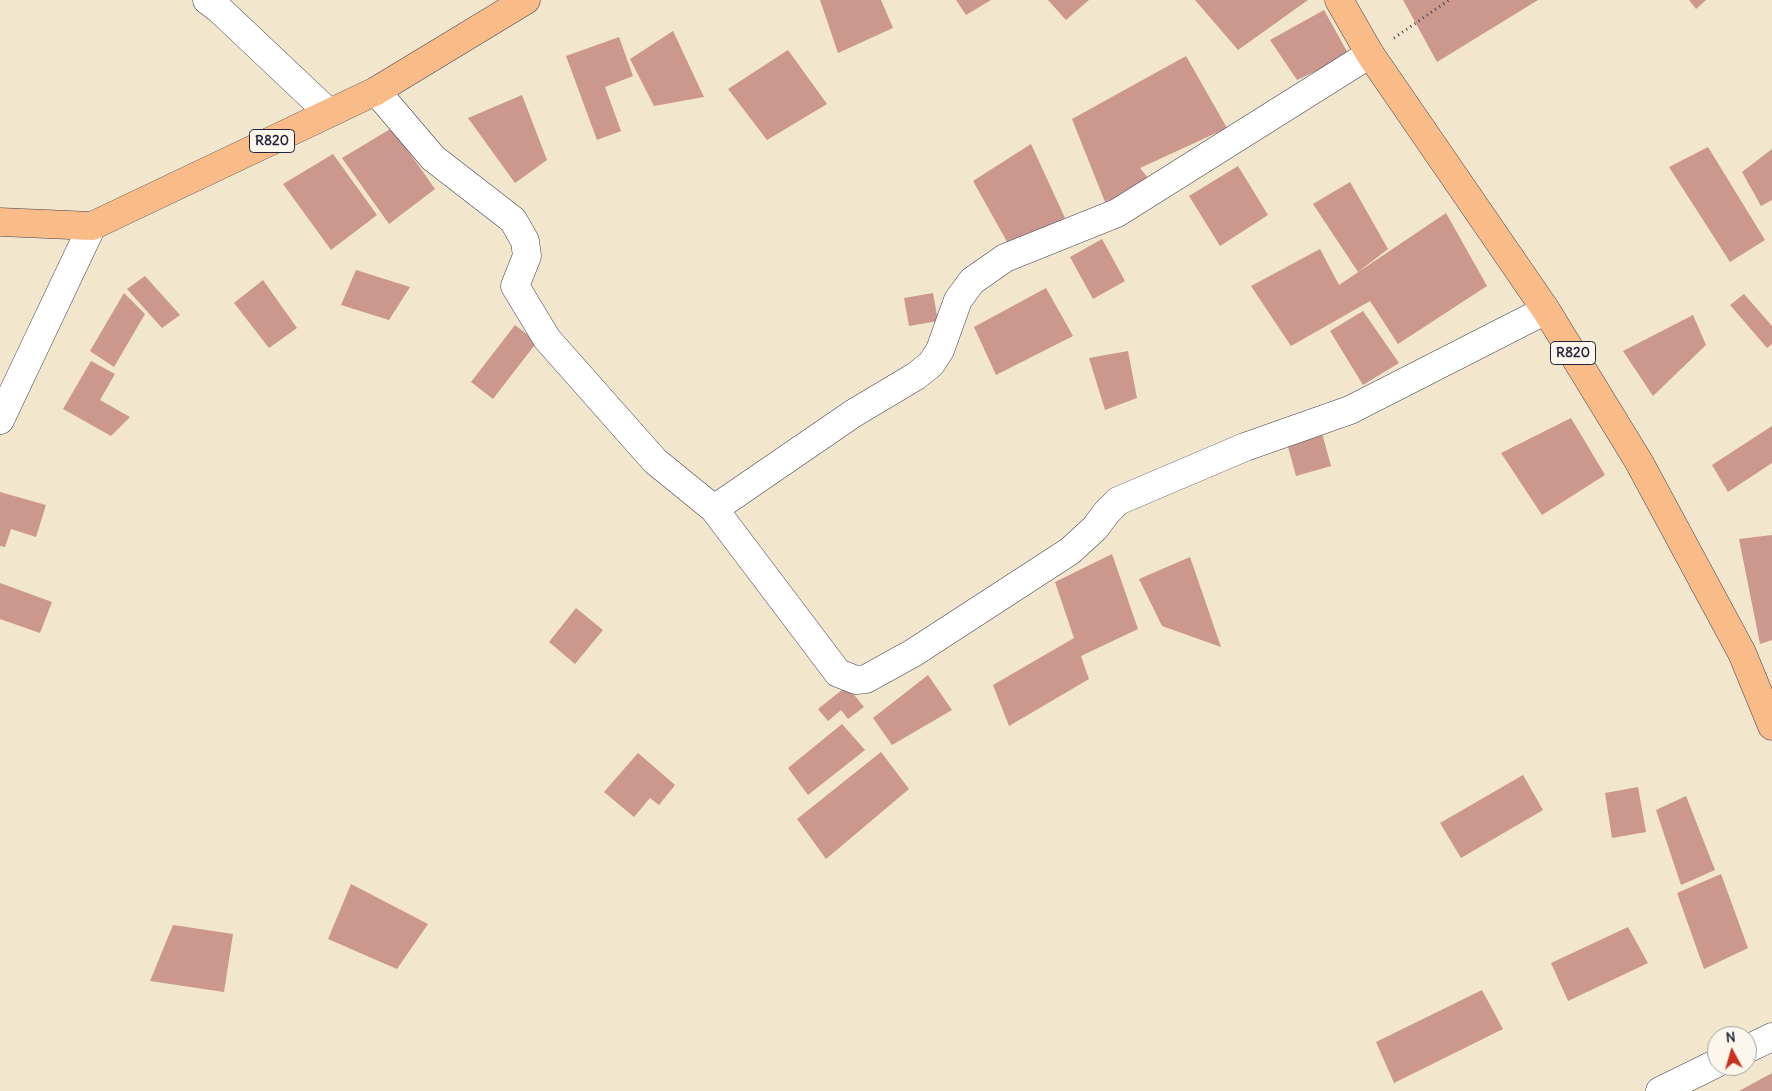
<!DOCTYPE html>
<html>
<head>
<meta charset="utf-8">
<style>
  body { margin:0 }
  #map { position:relative; width:1772px; height:1091px; overflow:hidden; background:#f2e7cd; font-family:Delius,sans-serif }
  canvas { display:block }
  .north { position:absolute; left:1707px; top:1026px; width:50px; height:50px; box-sizing:border-box; background:#fbf7ec; border:1px solid #a4a2a5; border-radius:50%; rotate:354deg; font-size:14px; font-weight:700; line-height:20px; text-align:center; color:#22223b }
  .north::after { content:''; display:block; margin:auto; width:18px; height:22px; background:#c8321e; clip-path:polygon(50% 0,100% 100%,50% 72%,0 100%) }
</style>
</head>
<body>
<div id="map">
<canvas width="1772" height="1091"></canvas>
<div class="north">N</div>
</div>
<script>
const ctx = document.querySelector('canvas').getContext('2d');
ctx.lineJoin = 'round';
function fillPath(path, color) {
  ctx.fillStyle = color;
  ctx.fill(path, 'evenodd');
}
function toPath(rows) {
  const path = new Path2D();
  for (const r of rows) {
    path.moveTo(r[0], r[1]);
    for (let i = 2; i < r.length; i += 2) path.lineTo(r[i], r[i + 1]);
  }
  return path;
}
function stroke(path, color, width, dash) {
  ctx.strokeStyle = color;
  ctx.lineWidth = width;
  ctx.lineCap = dash ? 'butt' : 'round';
  ctx.setLineDash(dash || []);
  ctx.stroke(path);
}
function write(font, color, halo, rows, align = 'center') {
  ctx.font = font + ' Delius,sans-serif';
  ctx.lineWidth = 4;
  ctx.setLineDash([]);
  ctx.textBaseline = 'middle';
  ctx.strokeStyle = halo;
  ctx.fillStyle = color;
  for (const [text, x, y, turn = 0] of rows) {
    ctx.save();
    ctx.translate(x, y);
    ctx.rotate((+turn || 0) * Math.PI / 180);
    ctx.textAlign = isNaN(turn) ? turn : align;
    if (halo) ctx.strokeText(text, 0, 0);
    ctx.fillText(text, 0, 0);
    ctx.restore();
  }
}
fillPath(toPath([
  [820,0,881,0,893,28,838,53],
  [956,0,991,0,966,15],
  [1048,0,1089,0,1066,20],
  [1195,0,1308,0,1238,50],
  [1403,0,1538,0,1437,62],
  [1689,0,1706,0,1696,9],
  [1324,10,1349,55,1297,80,1270,40],
  [673,31,704,97,654,106,630,59],
  [619,37,633,76,605,87,621,131,597,140,566,56],
  [788,50,827,104,767,140,728,89],
  [1186,56,1227,128,1140,168,1152,183,1105,202,1072,119],
  [522,95,547,160,515,183,468,118],
  [392,128,435,189,389,224,342,158],
  [1031,144,1065,218,1010,247,973,181],
  [1708,147,1765,240,1730,262,1669,167],
  [1772,149,1772,200,1761,206,1742,172],
  [333,154,377,215,331,250,283,184],
  [1238,166,1268,215,1220,246,1189,196],
  [1350,182,1388,249,1358,272,1313,204],
  [1446,213,1487,286,1398,344,1370,301,1291,346,1251,286,1320,249,1339,285],
  [1102,239,1125,281,1093,299,1070,257],
  [356,270,410,287,389,320,341,305],
  [145,276,180,315,162,328,127,289],
  [263,280,297,328,269,348,234,303],
  [1046,288,1073,336,996,375,974,327],
  [124,293,145,314,114,367,90,351],
  [933,293,938,321,909,326,904,298],
  [1744,294,1772,326,1772,344,1767,348,1730,305],
  [1363,311,1399,363,1363,385,1330,331],
  [1693,315,1706,345,1653,396,1623,351],
  [515,325,537,342,493,399,471,382],
  [1128,351,1137,398,1105,410,1089,358],
  [91,361,115,374,100,400,130,417,111,436,63,409],
  [1571,418,1605,475,1542,515,1501,453],
  [1772,426,1772,463,1728,492,1712,465],
  [1322,433,1331,466,1296,476,1287,443],
  [0,492,46,505,36,537,11,529,5,547,0,546],
  [1772,535,1772,640,1760,644,1739,539],
  [1112,554,1138,629,1081,656,1089,679,1009,726,993,685,1074,638,1055,582],
  [1190,557,1221,647,1162,626,1139,579],
  [0,583,52,602,40,633,0,619],
  [576,608,603,630,575,664,549,642],
  [928,675,952,710,892,745,873,718],
  [847,686,864,707,848,719,841,710,828,721,818,709],
  [842,724,865,750,808,795,788,768],
  [881,752,909,789,826,859,797,819],
  [638,753,675,785,659,805,650,798,634,817,604,792],
  [1523,775,1543,810,1461,858,1440,823],
  [1638,787,1646,832,1612,838,1605,793],
  [1686,796,1715,870,1681,885,1656,810],
  [1721,874,1748,948,1704,969,1677,893],
  [351,884,428,924,397,969,328,939],
  [173,925,233,934,224,992,150,981],
  [1628,927,1648,963,1568,1001,1551,963],
  [1482,990,1503,1029,1394,1083,1376,1042],
  [1772,1073,1772,1091,1739,1091]
]), '#cc978d');
const street = toPath([
  [207,0,220,10,329,113],
  [376,91,433,158,513,220,525,241,527,256,515,286,547,339,655,461,714,509,838,673,856,680,866,679,913,653,1070,551,1095,528,1107,512,1118,501,1245,447,1350,410,1546,310],
  [0,420,92,226],
  [714,509,854,413,916,376,931,364,940,350,958,300,972,281,1005,258,1117,213,1370,54],
  [1747,1049,1772,1037],
  [1660,1091,1717,1063]
]);
const primary = toPath([
  [1339,0,1370,54,1546,310,1639,462,1742,653,1772,726],
  [0,222,92,226,376,91,526,0]
]);
stroke(street, '#414051', 29);
stroke(primary, '#414051', 29);
stroke(toPath([
  [1394,38,1449,0]
]), '#414051', 3, [1, 4]);
stroke(street, '#fff', 28);
stroke(primary, '#f9bc89', 28);
for (const [x, y, w] of [
  [272,141,45],
  [1573,353,45]
]) {
  const box = new Path2D();
  box.roundRect(x - w / 2, y - 11.5, w, 23, 4);
  ctx.fillStyle = '#fbf7ec';
  ctx.fill(box);
  stroke(box, '#22223b', 1);
}
write('bold 14px', '#22223b', null, [
  ["R820",272,141],
  ["R820",1573,353]
]);
</script>
</body>
</html>
